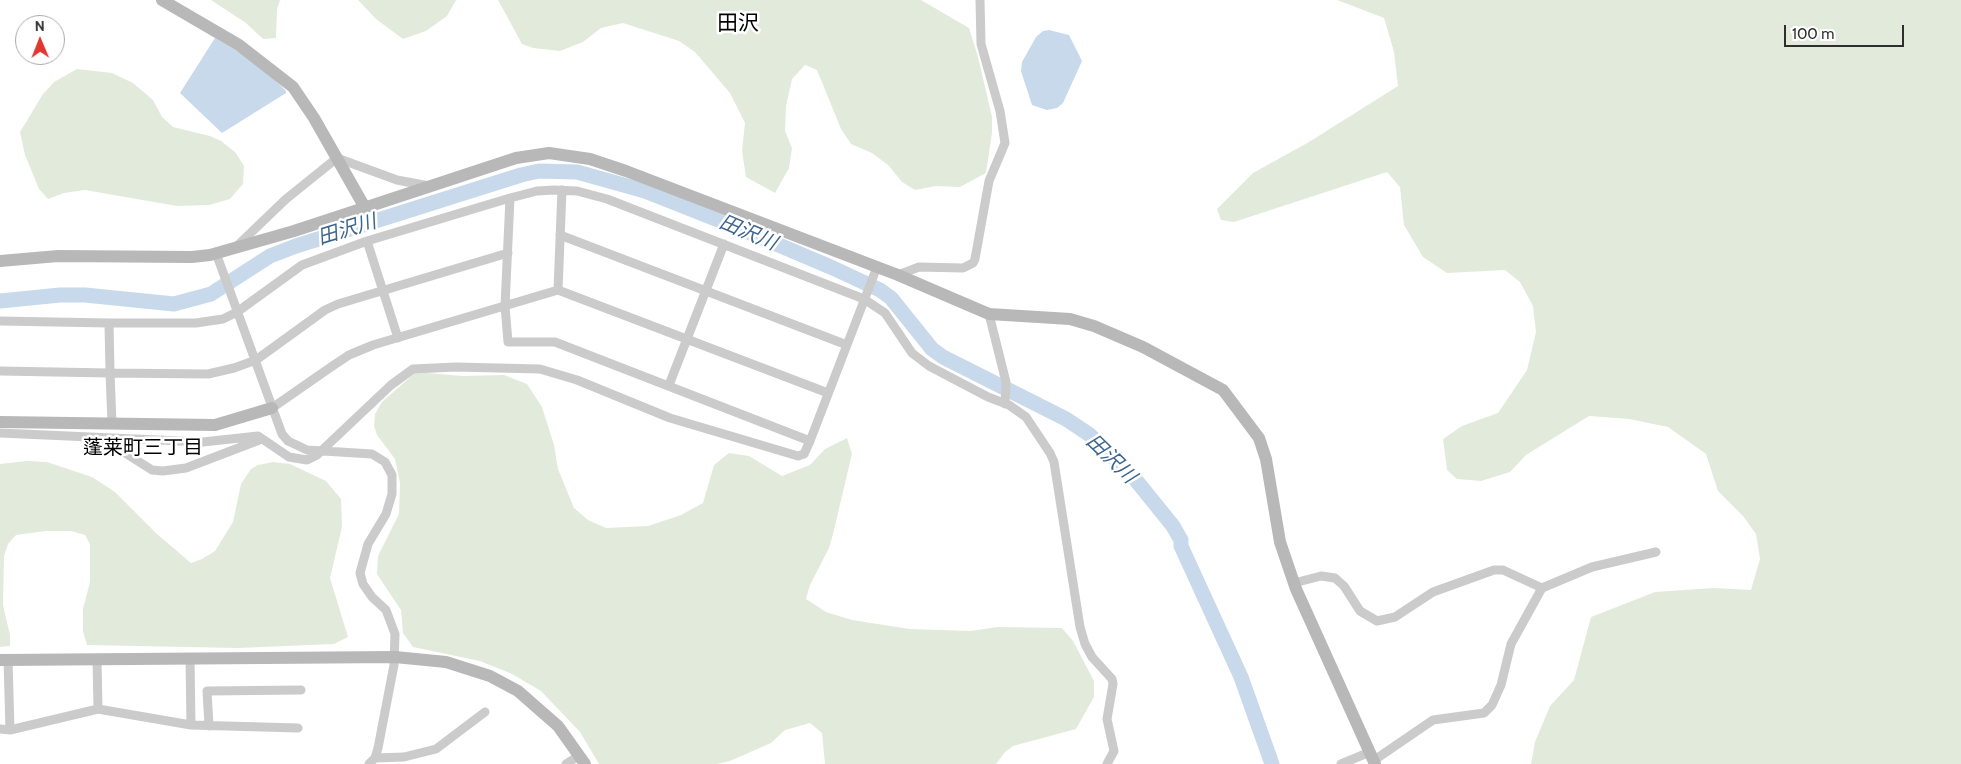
<!DOCTYPE html>
<html>
<head>
<meta charset="utf-8">
<style>
  body { margin:0 }
  #map { position:relative; width:1961px; height:764px; overflow:hidden; background:#fff; font-family:Cabin,sans-serif }
  canvas { display:block }
  .north { position:absolute; left:15px; top:15px; width:50px; height:50px; box-sizing:border-box; background:#fff; border:1px solid #ababab; border-radius:50%; rotate:359deg; font-size:14px; font-weight:700; line-height:20px; text-align:center; color:#2e2e2e }
  .north::after { content:''; display:block; margin:auto; width:18px; height:22px; background:#e43630; clip-path:polygon(50% 0,100% 100%,50% 72%,0 100%) }
  .scale { position:absolute; left:1784px; top:25px; width:120px; height:22px; box-sizing:border-box; border:2px solid #2e2e2e; border-top:0; padding-left:6px; font-size:15px; line-height:18px; white-space:nowrap; color:#2e2e2e; -webkit-text-stroke:4px #fff; paint-order:stroke }
</style>
</head>
<body>
<div id="map">
<canvas width="1961" height="764"></canvas>
<div class="north">N</div>
<div class="scale">100 m</div>
</div>
<script>
const ctx = document.querySelector('canvas').getContext('2d');
ctx.lineJoin = 'round';
function fillPath(path, color) {
  ctx.fillStyle = color;
  ctx.fill(path, 'evenodd');
}
function toPath(rows) {
  const path = new Path2D();
  for (const r of rows) {
    path.moveTo(r[0], r[1]);
    for (let i = 2; i < r.length; i += 2) path.lineTo(r[i], r[i + 1]);
  }
  return path;
}
function stroke(path, color, width, dash) {
  ctx.strokeStyle = color;
  ctx.lineWidth = width;
  ctx.lineCap = dash ? 'butt' : 'round';
  ctx.setLineDash(dash || []);
  ctx.stroke(path);
}
function write(font, color, halo, rows, align = 'center') {
  ctx.font = font + ' Cabin,"Noto Sans JP",sans-serif';
  ctx.lineWidth = 5;
  ctx.setLineDash([]);
  ctx.textBaseline = 'middle';
  ctx.strokeStyle = halo;
  ctx.fillStyle = color;
  for (const [text, x, y, turn = 0] of rows) {
    ctx.save();
    ctx.translate(x, y);
    ctx.rotate((+turn || 0) * Math.PI / 180);
    ctx.textAlign = isNaN(turn) ? turn : align;
    if (halo) ctx.strokeText(text, 0, 0);
    ctx.fillText(text, 0, 0);
    ctx.restore();
  }
}
fillPath(toPath([
  [211,0,280,0,277,9,276,38,263,39,246,23],
  [358,0,456,0,447,16,426,31,403,39,376,19],
  [498,0,921,0,969,28,978,57,992,117,992,133,986,173,960,187,936,186,915,190,902,182,888,165,872,153,851,144,841,129,817,70,805,65,792,79,786,106,785,131,792,148,789,168,775,193,746,177,742,151,745,123,730,93,695,52,679,41,623,23,601,28,583,42,560,51,533,48,522,44],
  [1337,0,1961,0,1961,764,1531,764,1535,742,1550,706,1574,680,1591,617,1655,592,1714,588,1751,590,1760,559,1756,534,1743,516,1718,491,1706,454,1668,427,1629,419,1589,416,1526,455,1510,472,1481,481,1457,479,1447,470,1443,439,1462,426,1498,413,1527,370,1536,332,1533,306,1520,282,1505,270,1447,273,1423,257,1404,225,1400,187,1387,172,1234,222,1221,220,1217,209,1253,173,1309,142,1398,86,1394,52,1384,18],
  [77,69,112,73,133,83,153,100,162,117,173,127,210,136,221,141,235,152,244,166,243,184,230,199,209,205,177,206,85,190,64,193,48,199,39,189,25,155,20,132,43,94,54,82],
  [416,372,462,376,504,375,527,384,542,407,554,445,558,469,574,508,588,520,606,528,648,526,681,515,703,503,714,465,729,453,749,456,782,476,810,465,825,449,847,438,852,454,833,534,829,548,810,585,806,599,826,612,852,620,910,629,970,631,998,627,1062,628,1073,641,1094,681,1094,697,1076,729,1013,746,1005,752,996,764,825,764,822,733,810,723,785,730,771,743,730,761,717,764,599,764,580,732,541,691,512,674,480,661,413,647,403,633,401,610,377,574,378,556,399,514,400,483,395,459,377,435,374,426,375,414,382,402],
  [27,461,47,462,92,477,115,492,157,534,191,563,202,559,215,551,233,522,241,484,251,469,258,465,273,462,290,464,326,481,341,499,342,527,330,578,348,637,334,644,238,648,87,645,83,631,83,609,90,582,90,544,85,535,71,531,46,531,16,535,8,544,4,556,3,605,10,635,10,646,0,647,0,464]
]), '#e2ebdb');
fillPath(toPath([
  [1049,30,1069,35,1082,61,1063,103,1057,108,1047,110,1032,105,1021,71,1022,62,1036,37,1043,31],
  [215,38,261,65,286,91,286,93,222,133,180,93]
]), '#c7d9eb');
stroke(toPath([
  [0,301,60,295,85,295,174,304,211,294,270,256,296,246,521,175,539,171,577,172,645,191,741,229,833,268,880,290,891,298,932,349,943,357,1066,419,1090,435,1135,479,1173,526,1181,540,1181,546,1241,677,1272,764]
]), '#c7d9eb', 15);
stroke(toPath([
  [510,198,505,306,508,342,555,342,810,441],
  [560,235,847,345],
  [367,241,398,338],
  [237,246,286,199,337,158,397,180,429,186],
  [216,253,282,434,288,441,307,450,372,454,385,462,392,475,392,494,386,514,368,544,360,573,363,584,372,597,386,610,395,634,394,665,378,748,375,758,369,764],
  [898,275,919,267,963,268,973,263,975,259,989,181,1005,143,1000,111,981,44,980,0],
  [558,290,562,190],
  [989,314,1006,382,1005,404],
  [0,321,109,323,110,373,0,371],
  [109,323,196,323,223,319,237,312,302,265,367,241,510,198,537,191,554,190,577,191,607,199,864,299,885,313,912,353,929,366,988,397,1009,405,1026,417,1050,453,1054,462,1080,627,1085,644,1092,657,1112,679,1113,684,1107,719,1114,751,1107,764],
  [669,385,724,244],
  [272,408,331,367,349,355,373,345,558,290,828,393],
  [112,423,110,373,208,374,234,368,256,360,325,310,338,304,508,253],
  [0,433,203,442,258,436,289,457,307,460,317,455,391,385,413,369,456,367,540,369,577,380,670,418,798,456,804,454,810,441,877,267],
  [103,439,152,470,163,471,186,468,262,439],
  [1294,583,1321,576,1335,578,1344,586,1360,611,1377,621,1395,617,1433,592,1494,570,1503,570,1542,588],
  [97,659,98,709],
  [190,659,191,725],
  [8,660,10,730],
  [209,726,207,691,301,690],
  [0,729,10,730,98,709,191,725,298,728],
  [375,758,404,757,436,749,485,712],
  [1373,761,1433,720,1484,713,1492,705,1501,685,1511,644,1542,588,1592,567,1656,552],
  [566,764,580,755],
  [1341,764,1370,752]
]), '#cbcbcb', 9);
stroke(toPath([
  [162,0,239,45,293,87,314,118,364,206],
  [0,261,58,256,192,257,210,255,294,231,516,158,549,153,590,159,626,171,898,275,989,314,1070,319,1094,326,1143,347,1223,390,1259,438,1266,459,1280,542,1296,589,1375,764],
  [0,422,215,425,272,408],
  [0,660,395,657,446,662,490,676,518,691,558,726,585,764]
]), '#b8b8b8', 12);
write('italic 20px', '#3c668f', '#fff', [
  ["田沢川",347,230,-17],
  ["田沢川",748,233,23],
  ["田沢川",1111,459,44]
]);
write('20px', '#000', '#fff', [
  ["蓬莱町三丁目",143,448]
]);
write('21px', '#000', '#fff', [
  ["田沢",738,24]
]);
</script>
</body>
</html>
